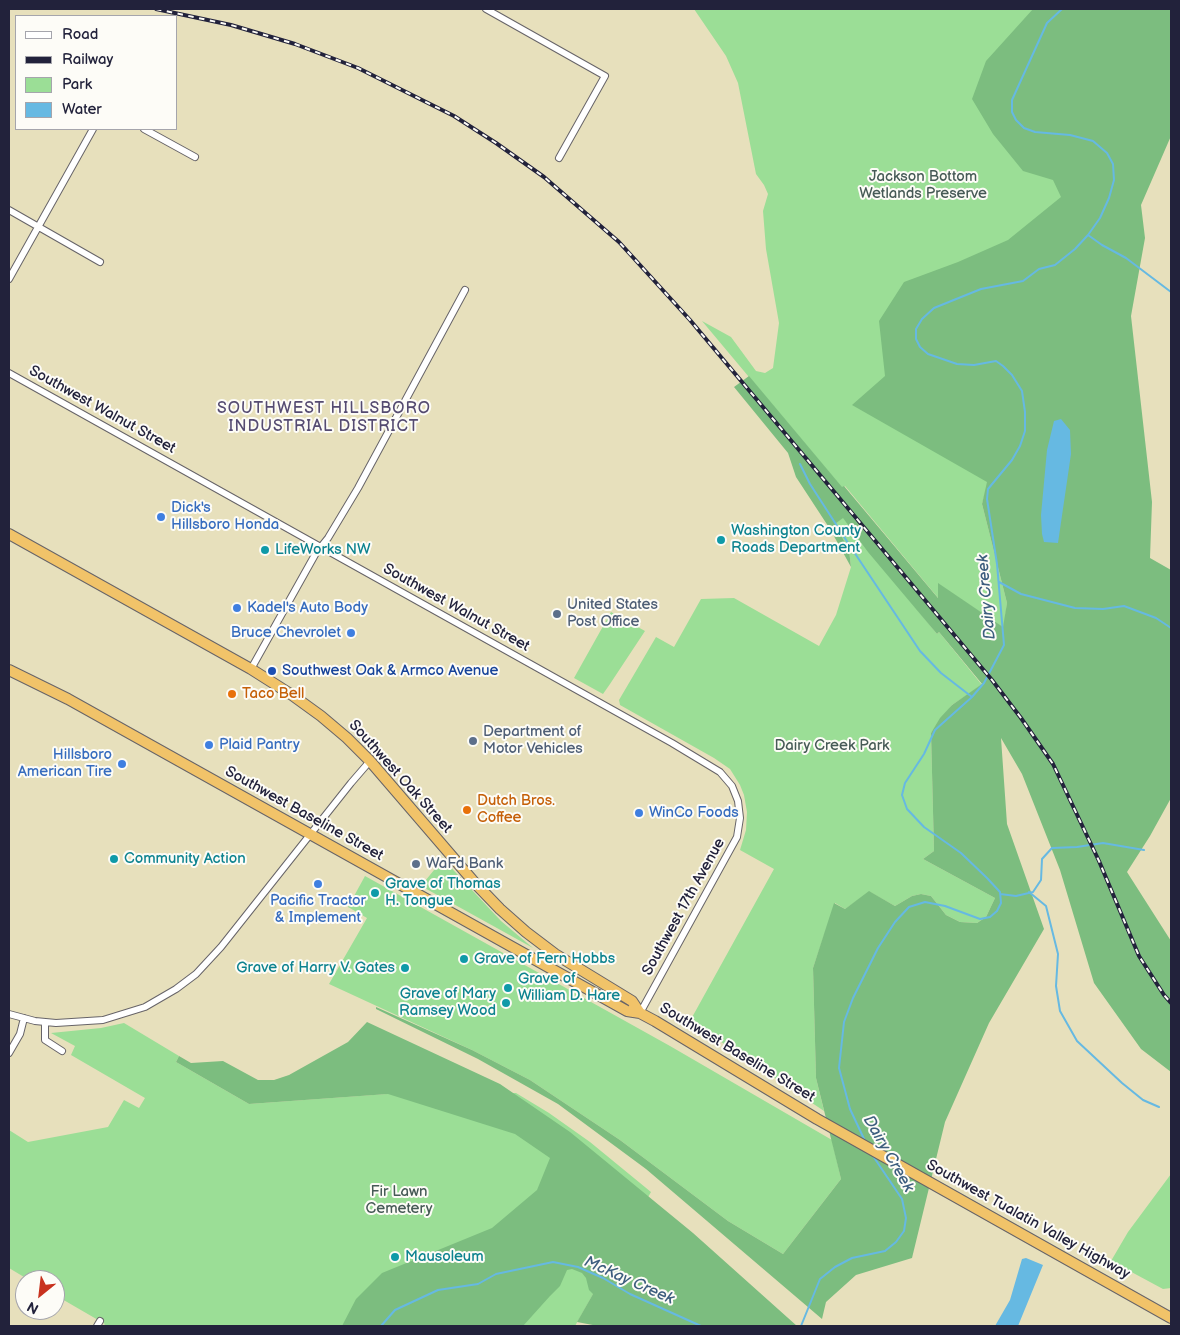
<!DOCTYPE html>
<html>
<head>
<meta charset="utf-8">
<style>
  body { margin:0 }
  #map { position:relative; width:1180px; height:1335px; overflow:hidden; background:#e7e0bc; font-family:"Balsamiq Sans",sans-serif }
  canvas { display:block }
  .frame { position:absolute; inset:0; border:10px solid #22223b; pointer-events:none }
  .legend { position:absolute; left:15px; top:15px; width:162px; height:115px; box-sizing:border-box; background:#fdfcf7; border:1px solid #a5a5ac; margin:0; padding:6px 9px; list-style:none; font-size:15px; color:#22223b }
  .legend li { display:flex; align-items:center; gap:10px; height:25px }
  .legend b { width:25px; border:1px solid #a5a5ac }
  .north { position:absolute; left:15px; top:1270px; width:50px; height:50px; box-sizing:border-box; background:#fdfcf7; border:1px solid #a5a5ac; border-radius:50%; rotate:209deg; font-size:14px; font-weight:700; line-height:20px; text-align:center; color:#22223b }
  .north::after { content:''; display:block; margin:auto; width:18px; height:22px; background:#c8321e; clip-path:polygon(50% 0,100% 100%,50% 72%,0 100%) }
</style>
</head>
<body>
<div id="map">
<canvas width="1180" height="1335"></canvas>
<div class="frame"></div>
<ul class="legend">
<li><b style="height:6px;background:#fff"></b>Road</li>
<li><b style="height:6px;background:#22223b"></b>Railway</li>
<li><b style="height:14px;background:#9bde96"></b>Park</li>
<li><b style="height:14px;background:#66b9e2"></b>Water</li>
</ul>
<div class="north">N</div>
</div>
<script>
const ctx = document.querySelector('canvas').getContext('2d');
ctx.lineJoin = 'round';
function fillPath(path, color) {
  ctx.fillStyle = color;
  ctx.fill(path, 'evenodd');
}
function toPath(rows) {
  const path = new Path2D();
  for (const r of rows) {
    path.moveTo(r[0], r[1]);
    for (let i = 2; i < r.length; i += 2) path.lineTo(r[i], r[i + 1]);
  }
  return path;
}
function stroke(path, color, width, dash) {
  ctx.strokeStyle = color;
  ctx.lineWidth = width;
  ctx.lineCap = dash ? 'butt' : 'round';
  ctx.setLineDash(dash || []);
  ctx.stroke(path);
}
function write(font, color, halo, rows, align = 'center') {
  ctx.font = font + ' "Balsamiq Sans",sans-serif';
  ctx.lineWidth = 4;
  ctx.setLineDash([]);
  ctx.textBaseline = 'middle';
  ctx.strokeStyle = halo;
  ctx.fillStyle = color;
  for (const [text, x, y, turn = 0] of rows) {
    ctx.save();
    ctx.translate(x, y);
    ctx.rotate((+turn || 0) * Math.PI / 180);
    ctx.textAlign = isNaN(turn) ? turn : align;
    if (halo) ctx.strokeText(text, 0, 0);
    ctx.fillText(text, 0, 0);
    ctx.restore();
  }
}
fillPath(toPath([
  [694,9,1061,9,1082,154,982,504,1007,603,1004,628,938,584,939,599,845,486,842,488,702,321,731,337,756,371,765,373,773,368,779,323,766,249,763,211,768,194,764,185,756,174,738,83,726,56],
  [843,517,937,634,939,632,982,685,952,705,931,733,934,851,923,859,995,898,986,917,977,923,960,922,946,915,931,896,921,894,912,896,895,906,870,892,845,909,835,903,813,968,816,1078,824,1111,690,1021,774,869,740,850,746,830,747,812,744,795,740,785,730,769,714,758,620,705,619,700,656,637,674,647,701,599,734,598,819,646,836,615,851,567,849,550,835,524],
  [611,612,645,631,610,684,603,694,574,678],
  [443,859,501,921,533,948,421,886],
  [365,876,670,1046,832,1140,841,1179,783,1254,728,1221,620,1140,530,1080,472,1050,329,984,367,918,348,907],
  [124,1023,179,1056,176,1062,249,1104,387,1094,516,1093,549,1113,590,1142,651,1192,575,1326,103,1326,105,1324,55,1295,55,1280,29,1280,9,1268,9,1130,28,1142,108,1127,124,1100,139,1108,145,1098,71,1055,75,1046,51,1033,101,1028],
  [1171,1174,1171,1288,1163,1289,1111,1261,1128,1232]
]), '#9bde96');
fillPath(toPath([
  [1033,9,1171,9,1171,136,1141,205,1145,238,1131,316,1152,502,1150,558,1171,570,1171,798,1150,836,1127,872,1171,941,1171,1072,1141,1049,1094,983,1060,870,1022,774,1001,738,1007,824,1044,929,989,1023,945,1122,912,1258,856,1275,826,1302,822,1319,646,1169,558,1104,478,1059,376,1009,376,1007,472,1050,530,1080,620,1140,728,1221,783,1254,841,1179,816,1078,813,968,834,903,845,909,869,891,895,906,912,896,921,894,931,896,946,915,960,922,977,923,986,917,995,898,923,859,934,851,931,733,940,718,952,705,982,684,939,632,937,634,868,552,843,518,835,524,849,550,851,567,830,529,796,477,788,453,734,387,749,376,842,487,844,486,938,598,938,583,1003,627,1007,603,982,504,987,482,852,405,885,376,879,321,904,282,958,262,1008,240,1061,197,1053,180,1023,171,993,134,972,99,986,61],
  [367,1022,500,1084,570,1132,693,1233,797,1326,598,1326,577,1322,593,1294,589,1290,586,1278,582,1273,572,1269,567,1270,560,1286,550,1296,523,1326,342,1326,356,1299,382,1273,492,1228,537,1190,550,1158,515,1134,388,1094,249,1104,176,1062,179,1056,191,1063,223,1061,258,1080,274,1080,289,1075,348,1042]
]), '#7cbd7f');
fillPath(toPath([
  [1061,419,1070,430,1071,454,1058,543,1044,542,1042,534,1041,515,1047,450,1054,421],
  [1026,1258,1043,1265,1018,1326,995,1326,1010,1300,1022,1259]
]), '#66b9e2');
stroke(toPath([
  [1088,235,1102,245,1126,258,1171,292],
  [800,464,810,484,850,546,920,651,941,673,972,697],
  [999,582,1021,594,1075,608,1103,609,1124,606,1156,618,1171,628],
  [1029,892,1046,906,1058,954,1056,986,1060,1011,1077,1041,1122,1083,1143,1100,1159,1107],
  [1000,894,1016,896,1033,892,1041,880,1042,859,1052,848,1077,847,1103,843,1144,850],
  [865,1141,850,1109,839,1068,844,1022,853,998,878,948,895,922,909,907,925,902,945,906,980,919,990,917,997,911,1001,903,1000,892,987,878,961,853,924,827,907,809,902,795,905,783,924,754,935,730,972,697,984,683,1004,645,997,564,987,499,988,489,1012,460,1020,446,1025,431,1025,412,1022,391,1012,375,1003,366,996,361,974,365,957,364,928,354,920,347,916,339,916,329,922,319,934,308,981,289,1023,281,1039,269,1055,265,1075,249,1088,235,1100,218,1109,198,1114,180,1113,164,1107,153,1093,141,1070,135,1035,132,1024,128,1016,120,1012,112,1012,100,1047,23,1062,9],
  [381,1326,395,1310,438,1290,478,1284,496,1274,553,1262,578,1267,603,1278,630,1294,701,1326],
  [801,1326,820,1279,835,1267,852,1258,885,1251,896,1242,904,1231,906,1218,902,1199,873,1156]
]), '#66b9e2', 2);
const minor = toPath([
  [486,9,605,76,559,158],
  [144,129,195,157],
  [9,210,100,262],
  [9,279,93,129],
  [9,373,672,743,720,772,732,786,738,801,740,818,737,837,640,1013],
  [251,669,316,553,328,538,358,488,465,290],
  [9,1014,35,1021,56,1023,103,1020,145,1007,176,989,196,974,221,947,351,783,370,761],
  [45,1022,45,1040,62,1051],
  [9,1053,20,1034,24,1018],
  [97,1326,100,1321]
]);
const highway = toPath([
  [9,534,251,669,292,695,321,716,347,738,370,761,474,882,500,909,526,932,555,954,632,1001,640,1013],
  [9,670,68,699,627,1011,640,1013,655,1021,817,1119,1171,1318]
]);
stroke(minor, '#676468', 8);
stroke(highway, '#676468', 12);
stroke(minor, '#fff', 6);
stroke(highway, '#f1c369', 10);
const rail = toPath([
  [156,9,231,25,295,44,358,68,454,116,496,143,544,177,619,242,690,320,992,680,1021,718,1053,764,1099,861,1139,956,1164,995,1171,1003]
]);
stroke(rail, '#22223b', 4);
stroke(rail, '#fdfcf7', 2, [5.5]);
for (const [x, y, r, color] of [
  [161,517,5,"#3f7fe0"],
  [721,540,5,"#0f9aa8"],
  [265,550,5,"#0f9aa8"],
  [237,608,5,"#3f7fe0"],
  [557,614,5,"#5c6f8a"],
  [351,633,5,"#3f7fe0"],
  [272,671,5,"#1a4fb4"],
  [232,694,5,"#e8710a"],
  [473,741,5,"#5c6f8a"],
  [209,745,5,"#3f7fe0"],
  [122,764,5,"#3f7fe0"],
  [467,810,5,"#e8710a"],
  [639,813,5,"#3f7fe0"],
  [114,859,5,"#0f9aa8"],
  [416,864,5,"#5c6f8a"],
  [318,884,5,"#3f7fe0"],
  [375,893,5,"#0f9aa8"],
  [464,959,5,"#0f9aa8"],
  [405,968,5,"#0f9aa8"],
  [508,988,5,"#0f9aa8"],
  [506,1003,5,"#0f9aa8"],
  [395,1257,5,"#0f9aa8"]
]) {
  const dot = new Path2D();
  dot.arc(x, y, r, 0, 2 * Math.PI);
  ctx.fillStyle = color;
  ctx.fill(dot);
  stroke(dot, '#fdfcf7', 2);
}
write('15px', '#465a56', '#fdfcf7', [
  ["Jackson Bottom",923,177],
  ["Wetlands Preserve",923,194],
  ["Dairy Creek Park",832,746],
  ["Fir Lawn",399,1192],
  ["Cemetery",399,1209]
]);
write('15px', '#22223b', '#fdfcf7', [
  ["Southwest Walnut Street",102,410,29],
  ["Southwest Walnut Street",456,608,29],
  ["Southwest Oak Street",400,777,48],
  ["Southwest Baseline Street",304,814,29],
  ["Southwest 17th Avenue",684,907,-61],
  ["Southwest Baseline Street",737,1053,31],
  ["Southwest Tualatin Valley Highway",1028,1220,29]
]);
write('15px', '#366cbe', '#fdfcf7', [
  ["Dick's",171,508],
  ["Hillsboro Honda",171,525],
  ["Kadel's Auto Body",247,608],
  ["Bruce Chevrolet",341,633,"right"],
  ["Plaid Pantry",219,745],
  ["Hillsboro",112,755,"right"],
  ["American Tire",112,772,"right"],
  ["WinCo Foods",649,813],
  ["Pacific Tractor",318,901,"center"],
  ["& Implement",318,918,"center"]
], 'left');
write('15px', '#0d838f', '#fdfcf7', [
  ["Washington County",731,531],
  ["Roads Department",731,548],
  ["LifeWorks NW",275,550],
  ["Community Action",124,859],
  ["Grave of Thomas",385,884],
  ["H. Tongue",385,901],
  ["Grave of Fern Hobbs",474,959],
  ["Grave of Harry V. Gates",395,968,"right"],
  ["Grave of",518,979],
  ["William D. Hare",518,996],
  ["Grave of Mary",496,994,"right"],
  ["Ramsey Wood",496,1011,"right"],
  ["Mausoleum",405,1257]
], 'left');
write('15px', '#4e5e75', '#fdfcf7', [
  ["United States",567,605],
  ["Post Office",567,622],
  ["Department of",483,732],
  ["Motor Vehicles",483,749],
  ["WaFd Bank",426,864]
], 'left');
write('15px', '#164399', '#fdfcf7', [
  ["Southwest Oak & Armco Avenue",282,671]
], 'left');
write('15px', '#c56008', '#fdfcf7', [
  ["Taco Bell",242,694],
  ["Dutch Bros.",477,801],
  ["Coffee",477,818]
], 'left');
ctx.letterSpacing = '1px';
write('16px', '#554b71', '#fdfcf7', [
  ["SOUTHWEST HILLSBORO",324,409],
  ["INDUSTRIAL DISTRICT",324,427]
]);
ctx.letterSpacing = '0px';
write('italic 16px', '#3d5e7e', '#fdfcf7', [
  ["Dairy Creek",987,597,-95],
  ["Dairy Creek",888,1154,60],
  ["McKay Creek",629,1281,24]
]);
</script>
</body>
</html>
